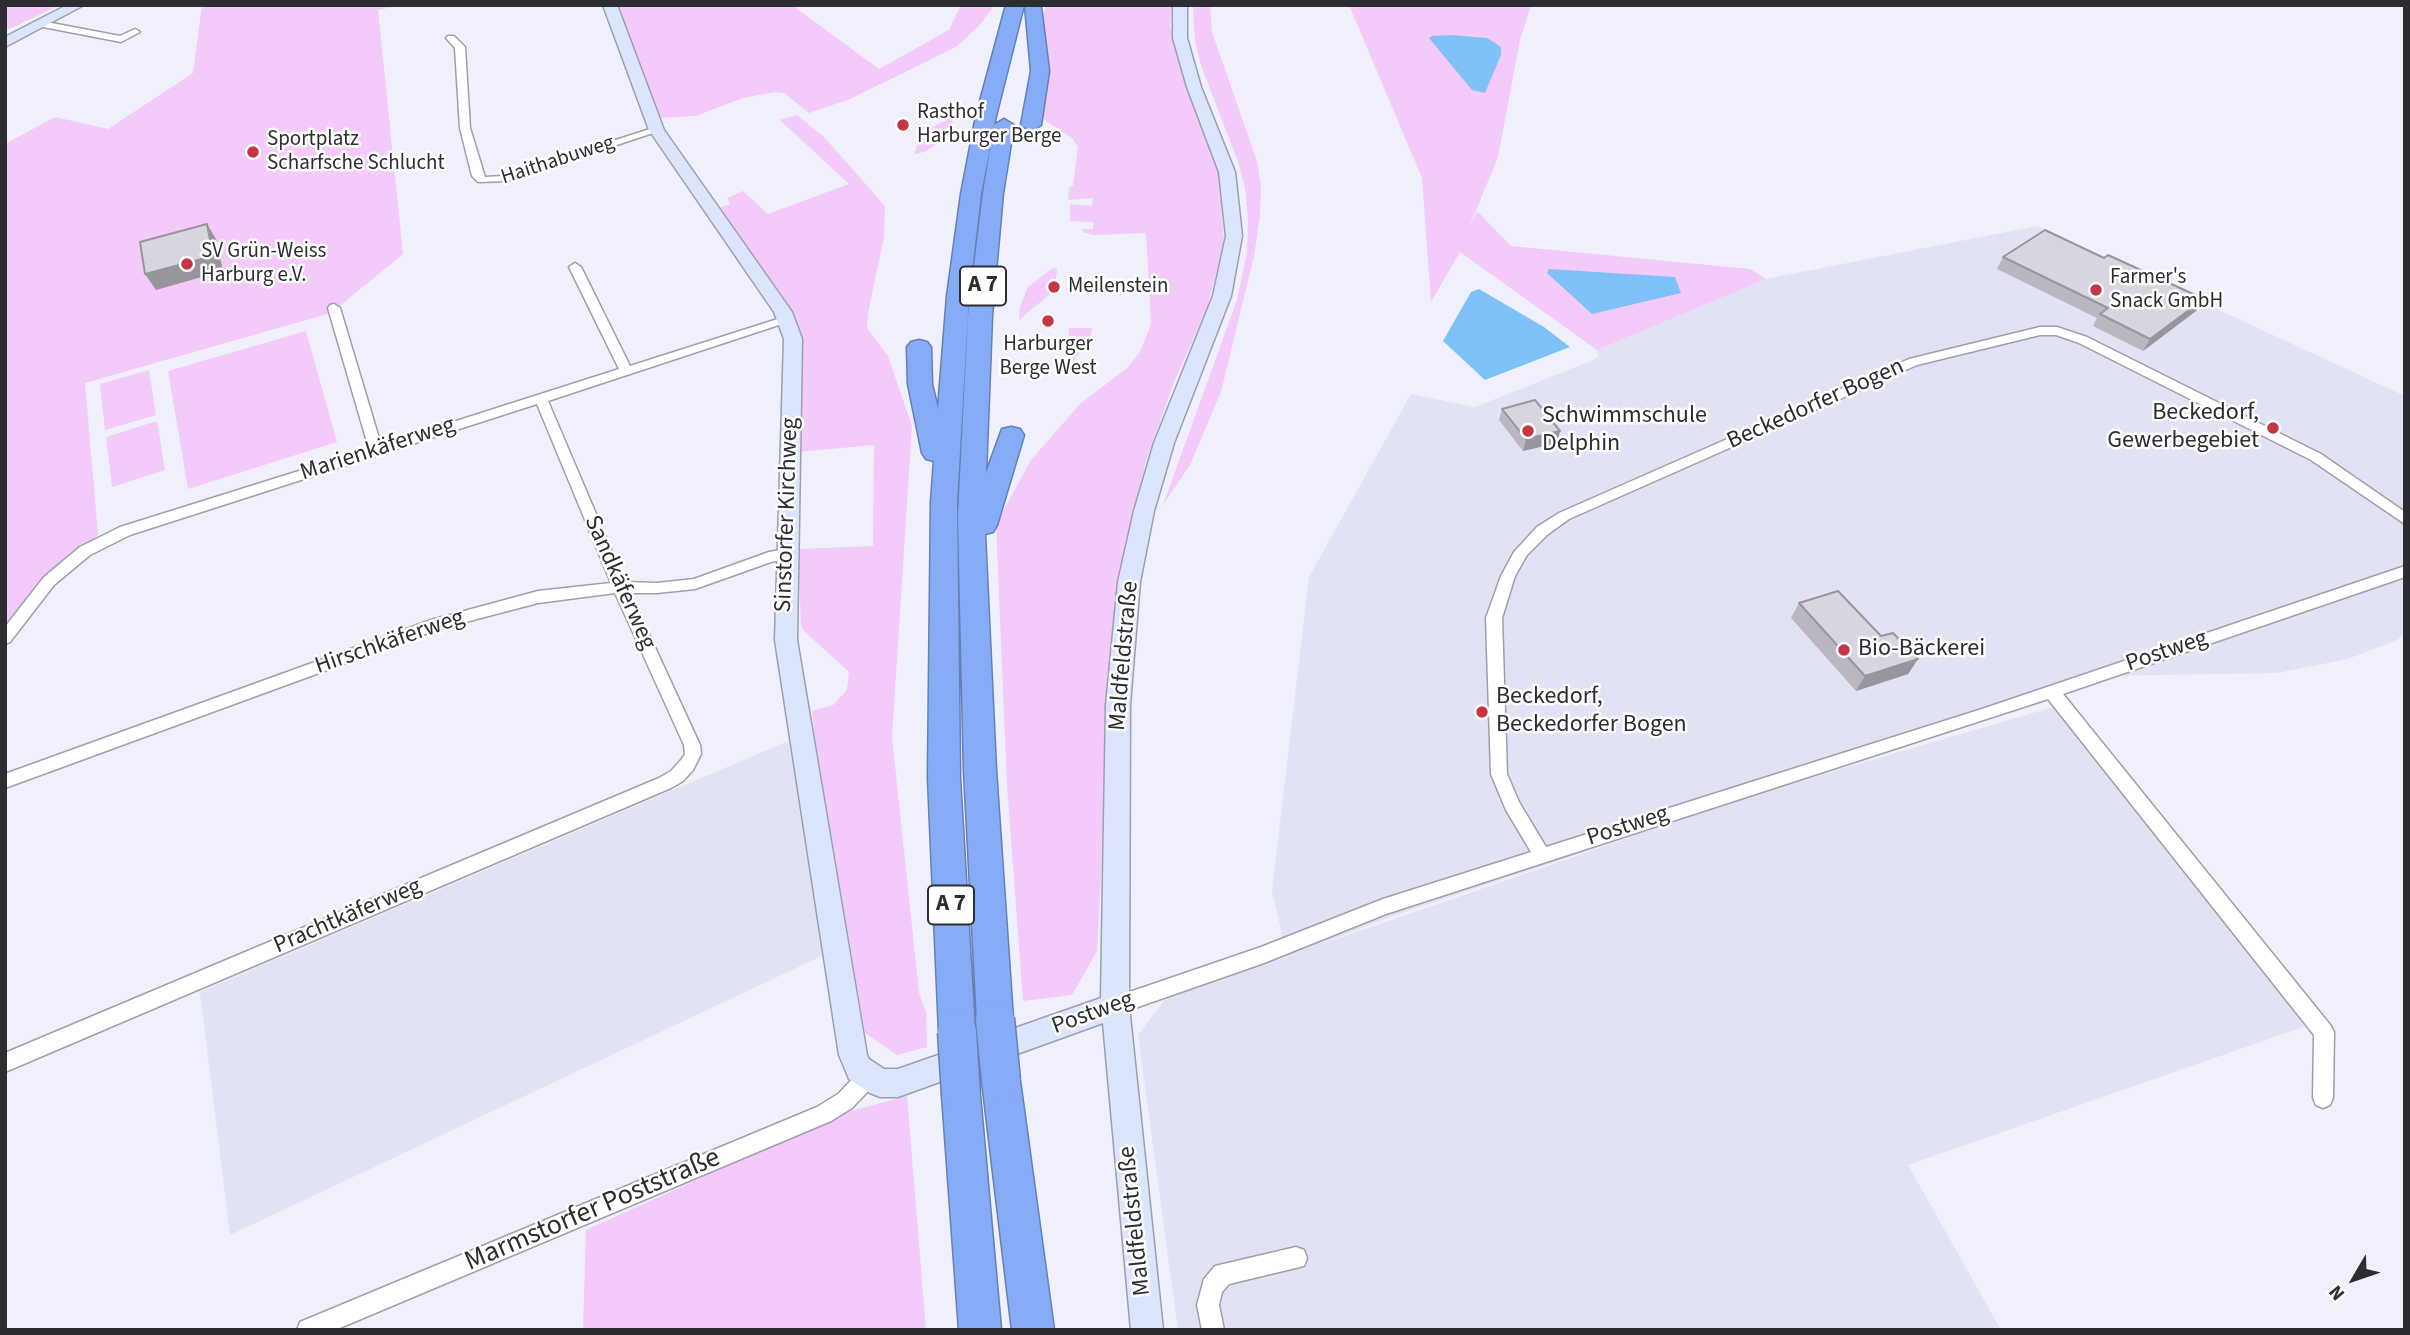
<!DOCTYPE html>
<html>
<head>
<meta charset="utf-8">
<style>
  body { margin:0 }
  #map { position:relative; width:2410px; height:1335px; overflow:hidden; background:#eff0fc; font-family:"Source Sans 3",sans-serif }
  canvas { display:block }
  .frame { position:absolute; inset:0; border:7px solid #2c2d31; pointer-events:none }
  .north { position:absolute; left:2319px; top:1244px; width:70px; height:70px; -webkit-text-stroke:5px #fefefe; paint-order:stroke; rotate:231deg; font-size:19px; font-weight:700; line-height:28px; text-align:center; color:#2c2d31 }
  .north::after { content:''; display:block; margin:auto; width:24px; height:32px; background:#2c2d31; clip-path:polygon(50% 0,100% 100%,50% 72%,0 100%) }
</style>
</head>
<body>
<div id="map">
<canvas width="2410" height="1335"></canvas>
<div class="frame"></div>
<div class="north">N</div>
</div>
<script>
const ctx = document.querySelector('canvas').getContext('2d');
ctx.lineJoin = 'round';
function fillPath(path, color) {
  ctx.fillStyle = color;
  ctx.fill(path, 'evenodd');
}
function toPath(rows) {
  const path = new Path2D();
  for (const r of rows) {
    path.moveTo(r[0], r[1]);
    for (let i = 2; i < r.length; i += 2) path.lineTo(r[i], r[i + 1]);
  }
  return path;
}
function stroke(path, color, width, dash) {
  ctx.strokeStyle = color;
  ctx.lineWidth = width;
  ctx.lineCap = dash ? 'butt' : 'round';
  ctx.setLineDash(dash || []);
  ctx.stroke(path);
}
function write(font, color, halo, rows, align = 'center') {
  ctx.font = font + ' "Source Sans 3",sans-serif';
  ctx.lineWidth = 5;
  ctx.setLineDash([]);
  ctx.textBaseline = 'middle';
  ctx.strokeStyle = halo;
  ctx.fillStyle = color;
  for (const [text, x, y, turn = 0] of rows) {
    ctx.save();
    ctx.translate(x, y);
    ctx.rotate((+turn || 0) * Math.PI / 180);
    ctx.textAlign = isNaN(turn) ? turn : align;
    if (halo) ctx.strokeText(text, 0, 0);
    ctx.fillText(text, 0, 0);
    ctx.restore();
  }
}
fillPath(toPath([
  [2037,226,2405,396,2405,633,2397,640,2348,659,2277,673,2103,676,1762,792,2057,706,2306,1026,1908,1165,2001,1330,1178,1330,1138,1035,1166,998,1287,956,1272,891,1309,577,1411,394,1475,407,1598,358,1597,350,1766,279],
  [1626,838,1626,839,1319,945,1387,918],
  [788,741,828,953,230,1235,200,992]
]), '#e1e2f4');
fillPath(toPath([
  [5,5,60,5,5,31],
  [202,5,403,5,378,10,403,254,331,313,85,383,98,535,38,582,5,626,5,144,55,117,108,129,193,73],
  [616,5,792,5,879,69,949,30,961,5,995,5,978,27,956,47,850,99,809,113,784,93,775,92,743,98,696,116,660,118],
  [1046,5,1172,5,1170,27,1219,174,1224,244,1207,308,1174,382,1146,461,1126,542,1110,703,1097,951,1072,995,1023,1001,1007,785,996,524,1031,460,1080,404,1127,368,1140,352,1151,324,1146,233,1094,235,1082,232,1082,229,1093,229,1093,222,1070,221,1070,204,1092,206,1093,198,1068,200,1069,187,1073,186,1078,147,1072,138,1046,121,1039,113,1040,26],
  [1193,5,1210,5,1212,32,1257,161,1261,188,1260,216,1254,256,1221,392,1190,465,1163,505,1237,300,1247,252,1248,221,1245,187,1238,162,1201,65,1195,41],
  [1349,5,1531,5,1520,40,1498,157,1467,232,1477,211,1511,246,1750,269,1766,279,1597,350,1460,252,1431,302,1422,178],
  [797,115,825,138,885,206,884,237,868,313,867,328,888,356,912,426,892,737,919,993,926,1012,927,1047,897,1055,865,1033,815,739,812,711,833,705,847,690,849,672,803,630,801,624,798,549,873,546,874,445,797,452,801,333,793,311,720,208,730,204,727,198,743,191,768,214,849,184,780,120],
  [955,115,951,129,942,141,924,152,914,154,922,133],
  [1053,268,1057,269,1055,290,1019,320,1020,306,1028,287],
  [1069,328,1092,328,1090,341,1073,361,1068,359],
  [306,331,337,442,188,489,168,371],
  [149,370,156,415,105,430,100,384],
  [157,421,165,470,112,487,106,437],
  [907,1096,926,1330,583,1330,586,1230,847,1112]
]), '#f3caf9');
fillPath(toPath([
  [1451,35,1487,38,1501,47,1501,55,1485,93,1472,90,1429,38,1432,36],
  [1549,269,1675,277,1681,293,1592,314,1547,273],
  [1479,289,1544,327,1570,347,1485,380,1443,341,1471,292]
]), '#7fc2f9');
const street = toPath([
  [41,21,120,36,135,29,140,32,121,42,38,26,36,24,41,21],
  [448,36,454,36,465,47,470,128,485,177,503,176,653,128,662,130,508,181,478,182,472,176,460,128,455,48,446,38,448,36],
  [575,263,581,267,630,366,784,317,788,316,794,320,548,401,625,582,657,583,694,579,769,552,786,549,793,554,791,558,771,562,695,589,657,593,630,593,700,745,701,754,693,770,683,781,671,788,5,1072,5,1053,659,778,671,771,681,760,685,754,684,745,615,593,538,603,439,629,5,788,5,774,431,620,538,591,611,583,537,404,130,535,90,555,54,585,10,642,5,644,5,627,44,577,80,547,120,527,369,449,328,308,330,305,334,304,340,308,381,445,619,369,569,267,575,263],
  [2040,327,2057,327,2087,337,2321,454,2405,512,2405,524,2311,460,2079,343,2056,335,2040,335,1917,365,1569,519,1547,535,1527,555,1515,576,1502,618,1507,774,1519,802,1546,847,1982,709,2405,566,2405,577,2063,694,2331,1026,2334,1032,2333,1098,2330,1105,2323,1108,2316,1105,2313,1098,2314,1035,2048,699,1386,914,1264,963,1115,1015,1108,1012,1105,1006,1108,1000,1115,997,1261,947,1383,899,1531,852,1506,810,1491,774,1486,618,1501,576,1514,552,1537,527,1559,513,1909,359,2040,327],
  [868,1067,875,1070,878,1077,875,1084,852,1108,831,1121,335,1330,297,1330,300,1322,817,1107,838,1094,861,1070,868,1067],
  [1296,1247,1304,1250,1307,1258,1304,1266,1229,1284,1222,1292,1219,1305,1224,1330,1202,1330,1197,1305,1204,1279,1215,1266,1296,1247]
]);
const secondary = toPath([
  [67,5,84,5,5,47,5,37,67,5],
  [603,5,617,5,664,130,792,312,802,339,797,640,867,1055,869,1059,884,1069,898,1069,1101,998,1106,705,1118,582,1134,511,1154,443,1213,296,1226,236,1219,172,1187,87,1173,38,1173,5,1187,5,1187,38,1201,87,1235,172,1242,236,1231,296,1174,443,1154,511,1140,582,1130,705,1129,1006,1163,1330,1131,1330,1103,1023,898,1097,880,1097,870,1093,849,1079,845,1069,839,1055,775,640,784,339,774,312,649,130,603,5]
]);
const highway = toPath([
  [1006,5,1024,5,996,116,981,194,969,296,957,502,960,778,975,1032,970,1044,957,1049,944,1044,939,1032,928,778,931,502,934,461,926,459,922,453,908,384,907,347,911,342,919,340,927,342,931,347,932,384,938,409,947,296,961,194,976,116,1006,5],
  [1025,5,1041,7,1049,71,1041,125,1031,131,1021,125,1031,71,1025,5],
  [1004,119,1014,125,1003,193,992,316,986,473,1002,429,1011,427,1020,429,1024,435,997,525,993,532,985,534,996,770,1013,1019,1008,1031,995,1036,982,1031,977,1019,964,770,958,517,968,316,983,193,994,125,1004,119],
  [1001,1063,1014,1068,1020,1081,1054,1330,1012,1330,982,1081,988,1068,1001,1063],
  [961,1077,974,1082,980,1095,1001,1330,959,1330,942,1095,948,1082,961,1077]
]);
stroke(street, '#9e9faa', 3);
stroke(secondary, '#9e9faa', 3);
stroke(highway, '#6680b2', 3);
fillPath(street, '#fff');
fillPath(secondary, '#dbe6fd');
fillPath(highway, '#86acf7');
const highwayBridge = toPath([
  [995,1019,1001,1081],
  [957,1032,961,1095]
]);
stroke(highwayBridge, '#6680b2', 41, []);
stroke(highwayBridge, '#86acf7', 38);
fillPath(toPath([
  [2003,257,2196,311,2143,351,2093,326,2097,318,1997,269],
  [1502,409,1560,431,1557,443,1523,451,1499,420],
  [1799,603,1881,636,1918,659,1908,674,1856,691,1791,618]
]), '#bbb7c1');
fillPath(toPath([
  [207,224,216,239,223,271,156,290,145,274],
  [2204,299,2196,311,2143,351,2150,339],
  [1560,431,1557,443,1523,451,1526,439],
  [1918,659,1908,674,1856,691,1865,676]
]), '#98959d');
const building = toPath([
  [207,224,213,256,145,274,140,242,207,224],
  [2045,230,2104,258,2108,255,2204,299,2150,339,2100,314,2108,308,2003,257,2045,230],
  [1535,400,1560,431,1526,439,1502,409,1535,400],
  [1838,591,1881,636,1893,633,1918,659,1865,676,1799,603,1838,591]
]);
fillPath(building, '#d9d5e0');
stroke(building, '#98959d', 2);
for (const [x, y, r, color] of [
  [903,125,7,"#c53543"],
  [253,152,7,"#c53543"],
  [187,264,7,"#c53543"],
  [1054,287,7,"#c53543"],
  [2096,290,7,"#c53543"],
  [1048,321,7,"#c53543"],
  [2273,428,7,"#c53543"],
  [1528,431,7,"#c53543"],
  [1844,650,7,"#c53543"],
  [1482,712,7,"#c53543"]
]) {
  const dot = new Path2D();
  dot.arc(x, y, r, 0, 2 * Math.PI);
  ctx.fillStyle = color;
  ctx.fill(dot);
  stroke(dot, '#fefefe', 2.5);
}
write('21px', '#2c2d31', '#fefefe', [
  ["Rasthof",917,113],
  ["Harburger Berge",917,137],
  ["Sportplatz",267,140],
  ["Scharfsche Schlucht",267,164],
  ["SV Grün-Weiss",201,252],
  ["Harburg e.V.",201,276],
  ["Farmer's",2110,278],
  ["Snack GmbH",2110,302],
  ["Meilenstein",1068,287],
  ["Harburger",1048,345,"center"],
  ["Berge West",1048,369,"center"]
], 'left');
write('21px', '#2c2d31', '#fefefe', [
  ["Haithabuweg",558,161,-18]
]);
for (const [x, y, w] of [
  [983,286,46],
  [951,905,46]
]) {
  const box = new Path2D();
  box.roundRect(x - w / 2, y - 19.5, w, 39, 5);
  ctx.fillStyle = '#fefefe';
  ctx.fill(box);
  stroke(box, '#2c2d31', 2);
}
write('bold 23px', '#2c2d31', null, [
  ["A 7",983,286],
  ["A 7",951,905]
]);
write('24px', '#2c2d31', '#fefefe', [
  ["Beckedorfer Bogen",1816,405,-24],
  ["Marienkäferweg",378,450,-18],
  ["Sinstorfer Kirchweg",788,515,-88],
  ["Sandkäferweg",619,583,66],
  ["Hirschkäferweg",390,643,-19],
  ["Postweg",2167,652,-19],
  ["Maldfeldstraße",1125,656,-85],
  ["Postweg",1628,827,-18],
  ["Prachtkäferweg",348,917,-23],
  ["Postweg",1093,1014,-20],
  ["Maldfeldstraße",1136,1221,-96]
]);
write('24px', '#2c2d31', '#fefefe', [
  ["Beckedorf,",2259,414,"right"],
  ["Gewerbegebiet",2259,442,"right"],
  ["Schwimmschule",1542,417],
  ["Delphin",1542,445],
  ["Bio-Bäckerei",1858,650],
  ["Beckedorf,",1496,698],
  ["Beckedorfer Bogen",1496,726]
], 'left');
write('28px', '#2c2d31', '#fefefe', [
  ["Marmstorfer Poststraße",593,1211,-23]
]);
</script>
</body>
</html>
